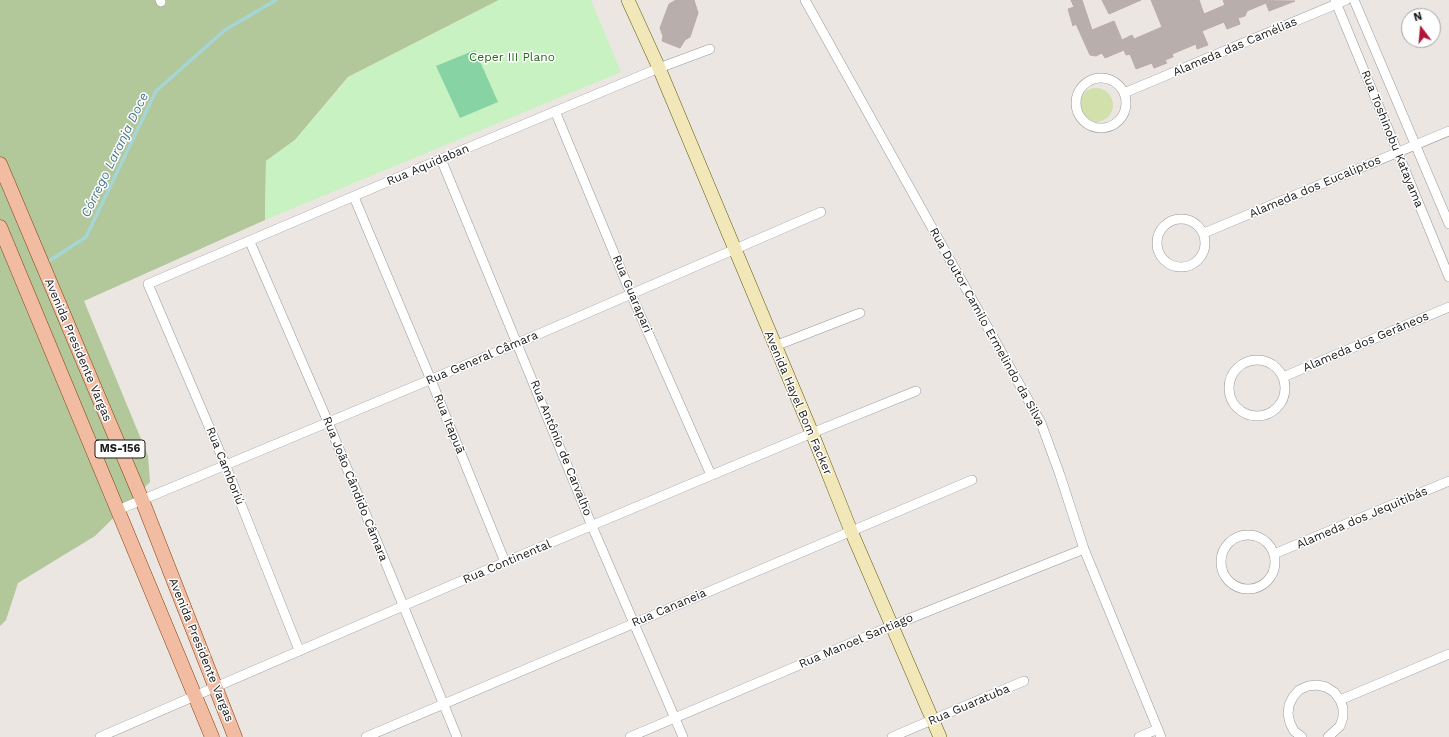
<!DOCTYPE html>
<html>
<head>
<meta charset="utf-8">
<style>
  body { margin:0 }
  #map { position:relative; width:1449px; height:737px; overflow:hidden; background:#ebe6e2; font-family:"Work Sans",sans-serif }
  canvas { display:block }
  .north { position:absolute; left:1401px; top:8px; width:40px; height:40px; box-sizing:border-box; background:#fff; border:1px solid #a4a4a4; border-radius:50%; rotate:344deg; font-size:11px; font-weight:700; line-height:16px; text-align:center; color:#1b1b1b }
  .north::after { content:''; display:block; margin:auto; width:14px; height:18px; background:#b11539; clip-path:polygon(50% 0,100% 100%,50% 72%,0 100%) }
</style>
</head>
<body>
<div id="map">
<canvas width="1449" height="737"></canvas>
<div class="north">N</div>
</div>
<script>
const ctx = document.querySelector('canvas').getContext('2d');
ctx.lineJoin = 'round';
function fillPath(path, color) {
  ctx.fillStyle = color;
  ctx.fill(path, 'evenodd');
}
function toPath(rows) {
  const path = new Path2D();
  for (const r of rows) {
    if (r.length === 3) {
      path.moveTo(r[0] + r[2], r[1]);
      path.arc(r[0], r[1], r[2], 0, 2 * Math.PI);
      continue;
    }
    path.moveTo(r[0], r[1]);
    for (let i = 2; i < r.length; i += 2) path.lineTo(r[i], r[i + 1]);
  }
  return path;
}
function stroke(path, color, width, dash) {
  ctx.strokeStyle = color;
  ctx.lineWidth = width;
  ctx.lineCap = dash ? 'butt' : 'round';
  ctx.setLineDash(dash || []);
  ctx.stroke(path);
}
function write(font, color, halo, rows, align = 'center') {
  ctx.font = font + ' "Work Sans",sans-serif';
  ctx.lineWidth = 3;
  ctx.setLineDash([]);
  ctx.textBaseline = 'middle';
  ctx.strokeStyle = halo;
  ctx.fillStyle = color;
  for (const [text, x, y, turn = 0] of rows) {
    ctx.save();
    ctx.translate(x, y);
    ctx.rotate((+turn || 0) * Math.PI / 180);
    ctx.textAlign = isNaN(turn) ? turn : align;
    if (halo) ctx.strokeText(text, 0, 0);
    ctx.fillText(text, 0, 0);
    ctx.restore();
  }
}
fillPath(toPath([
  [1096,105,17]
]), '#d2e1ac');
fillPath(toPath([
  [0,0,499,0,348,77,295,140,266,161,265,220,84,301,148,456,150,482,95,536,18,583,6,620,0,626]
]), '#b2c79a');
fillPath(toPath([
  [499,0,591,0,621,72,265,220,266,161,295,140,349,77]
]), '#c9f2c2');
fillPath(toPath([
  [475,50,498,102,460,118,436,66]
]), '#87d3a4');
stroke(toPath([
  [49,261,86,237,156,91,225,30,276,0]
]), '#a6d5d5', 3.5);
const building = toPath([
  [676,0,694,0,698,13,690,37,685,40,680,48,662,41,663,36,660,28,669,4,676,0],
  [1071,0,1082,0,1092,30,1114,21,1122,40,1132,35,1134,39,1162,27,1151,0,1199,0,1204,14,1225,5,1223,0,1295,1,1269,11,1266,3,1247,11,1245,16,1238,18,1240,24,1227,29,1224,22,1202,31,1208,45,1197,49,1196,44,1172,54,1173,57,1165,60,1167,63,1154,68,1152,63,1136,69,1130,54,1126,55,1124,50,1105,58,1102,53,1096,56,1090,55,1076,24,1073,26,1068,9,1074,7,1071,0],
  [1102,0,1141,0,1109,14,1102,0]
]);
fillPath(building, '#b8aeab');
stroke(building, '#bbaaa6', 1);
const street = toPath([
  [160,0,161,2],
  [805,0,1041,423,1060,475,1084,549,1161,737],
  [1335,0,1449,277],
  [1354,0,1449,224],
  [1101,103,25],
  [1124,93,1346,0],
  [555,111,631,294,711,475],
  [441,159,592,526,683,737],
  [354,197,431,380,505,562],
  [1181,243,24],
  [1204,233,1449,131],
  [250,242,328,422,457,737],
  [775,346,860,313],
  [1257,388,28],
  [1283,377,1449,307],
  [118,510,518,343,821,212],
  [1248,562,27],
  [1274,554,1449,481],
  [299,650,225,464,148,284,441,159,659,68,710,49],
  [1340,700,1449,654],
  [100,737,505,562,812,433,916,391],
  [366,737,972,480],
  [630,737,891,626,1084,549],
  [892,737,1024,681],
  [1139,737,1158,729],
  [1302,737,1294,731,1290,723,1288,714,1289,705,1293,697,1299,690,1308,686,1317,685,1326,687,1334,692,1340,700,1343,708,1343,717,1340,726,1328,737]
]);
const secondary = toPath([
  [628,0,659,68,812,433,851,531,940,737]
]);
const primary = toPath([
  [0,164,142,500,235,737],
  [0,227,212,737]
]);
stroke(street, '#989898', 10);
stroke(secondary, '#645a10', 14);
stroke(primary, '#82420f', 15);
stroke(street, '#fff', 9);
stroke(secondary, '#f1e7b9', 13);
stroke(primary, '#f1bca1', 14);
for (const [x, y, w] of [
  [120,449,50]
]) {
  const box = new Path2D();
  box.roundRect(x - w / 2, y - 9, w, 18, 3);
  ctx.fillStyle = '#fff';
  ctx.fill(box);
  stroke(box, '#1b1b1b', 1);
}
write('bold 11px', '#1b1b1b', null, [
  ["MS-156",120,449]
]);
write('12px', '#1b1b1b', '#fff', [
  ["Alameda das Camélias",1235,47,-23],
  ["Rua Toshinobu Katayama",1392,139,68],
  ["Rua Aquidaban",428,165,-23],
  ["Alameda dos Eucaliptos",1315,187,-23],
  ["Rua Guarapari",632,294,67],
  ["Rua Doutor Camilo Ermelindo da Silva",987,327,61],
  ["Alameda dos Gerâneos",1366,342,-23],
  ["Avenida Presidente Vargas",78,350,67],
  ["Rua General Câmara",482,358,-23],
  ["Avenida Hayel Bom Facker",798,403,67],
  ["Rua Itapuã",449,424,68],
  ["Rua Antônio de Carvalho",561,448,68],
  ["Rua Camboriú",225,466,68],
  ["Rua João Cândido Câmara",355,489,68],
  ["Alameda dos Jequitibás",1362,518,-23],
  ["Rua Continental",507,562,-23],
  ["Rua Cananeia",669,608,-23],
  ["Rua Manoel Santiago",856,641,-23],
  ["Avenida Presidente Vargas",201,650,68],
  ["Rua Guaratuba",969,705,-23]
]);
write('12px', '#236c16', '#fff', [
  ["Ceper III Plano",512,57]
]);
write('italic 13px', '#49798a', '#fff', [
  ["Córrego Laranja Doce",115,155,-64]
]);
</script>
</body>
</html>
